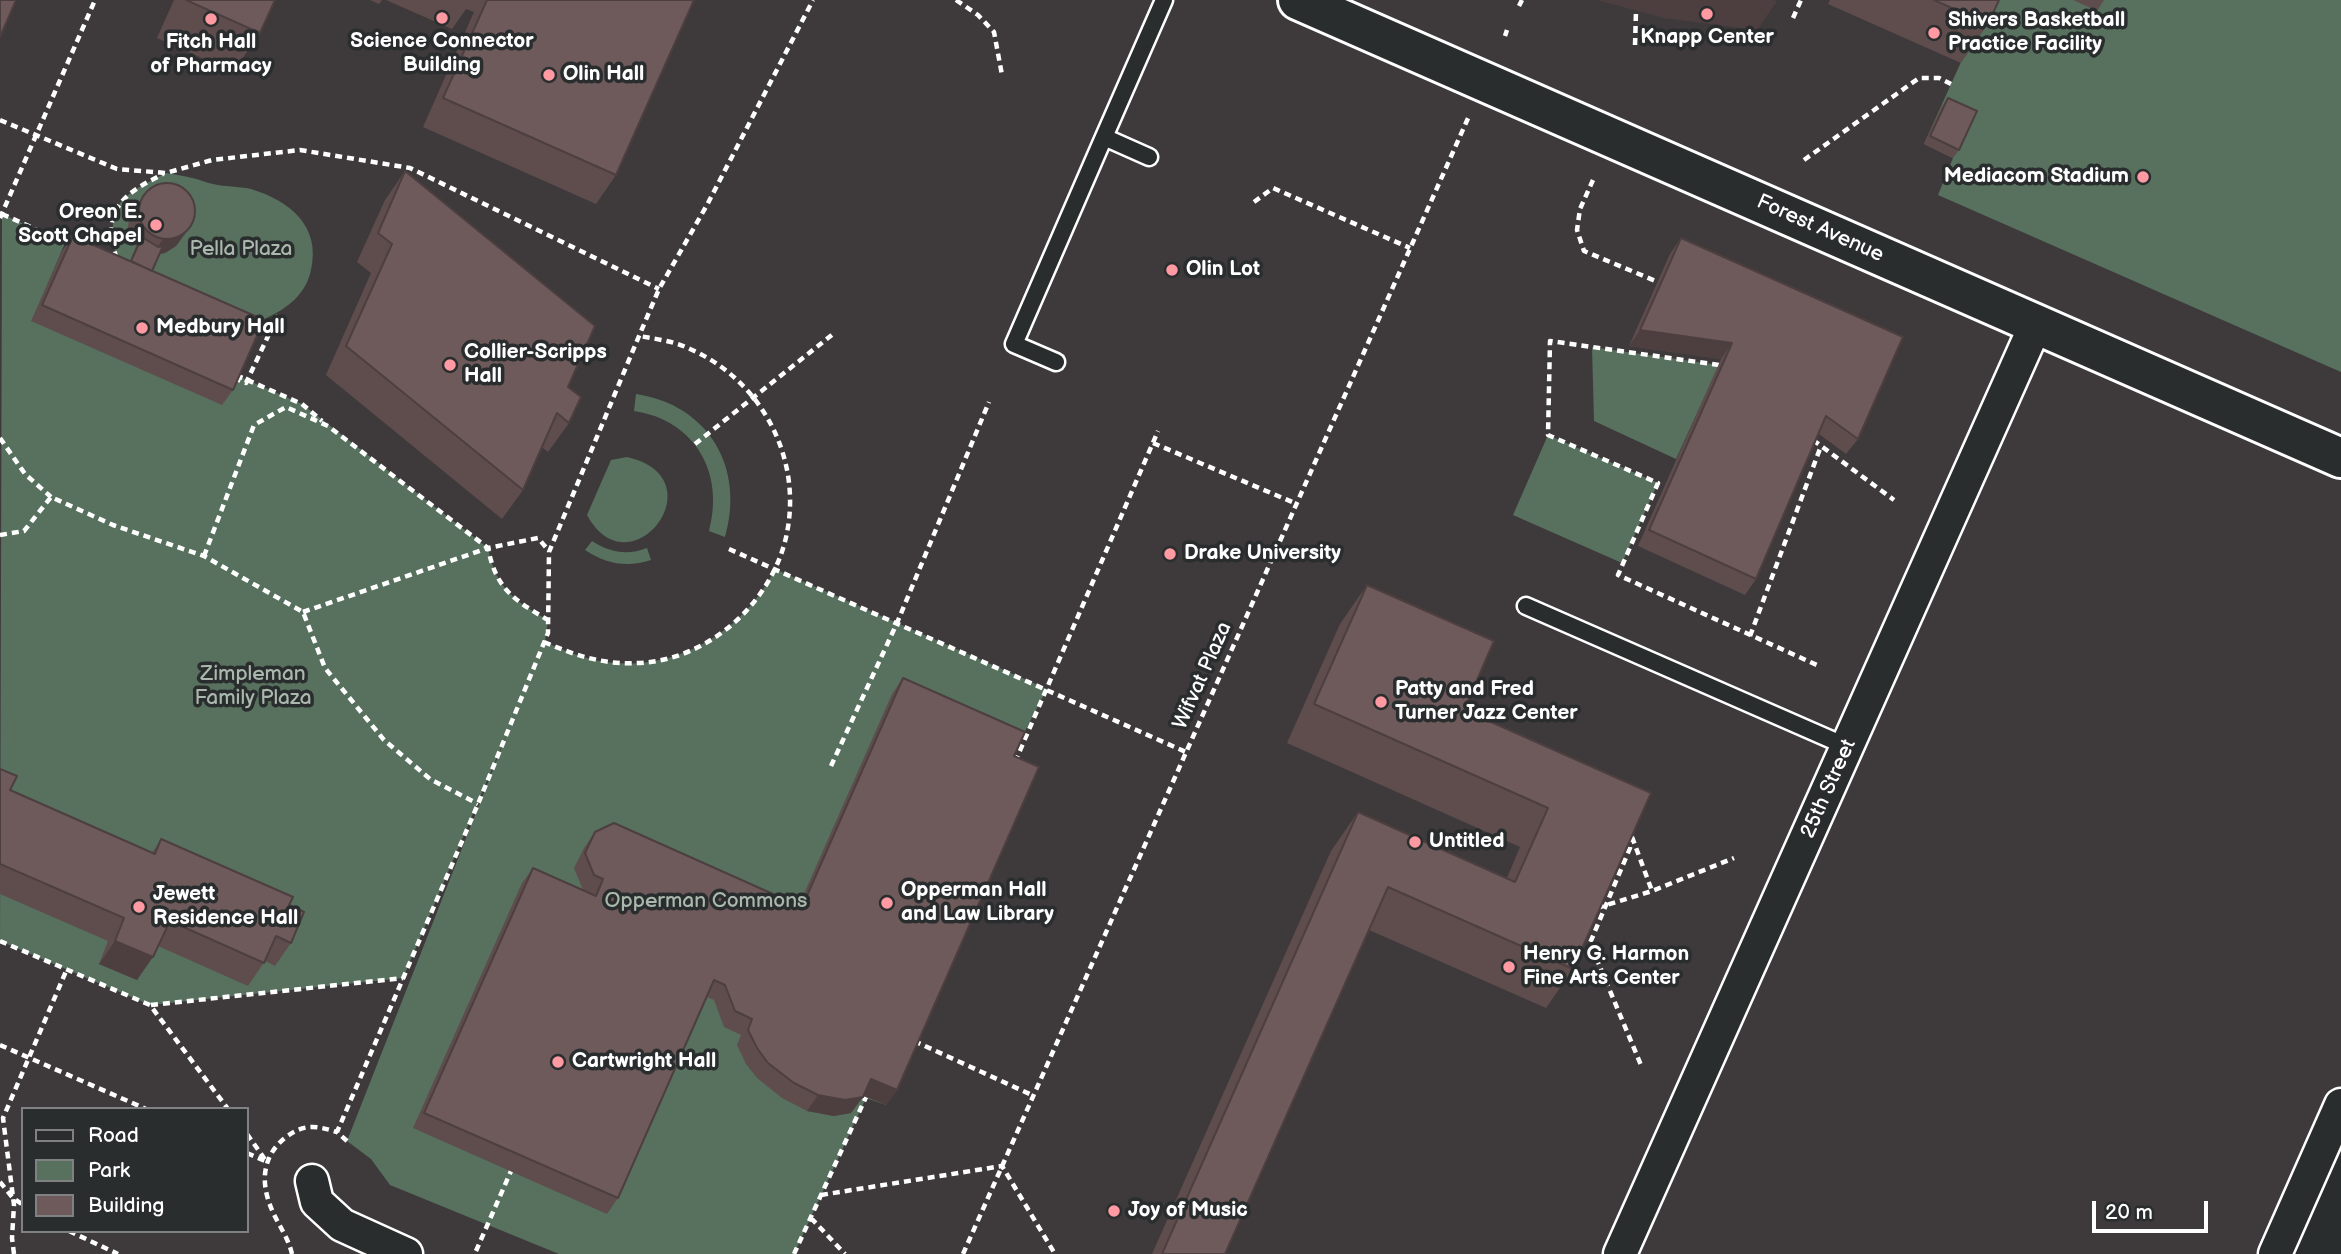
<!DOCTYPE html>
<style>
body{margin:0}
#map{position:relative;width:2341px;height:1254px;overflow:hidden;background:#2a2d2e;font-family:"Balsamiq Sans",sans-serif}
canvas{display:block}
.legend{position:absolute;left:21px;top:1107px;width:228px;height:126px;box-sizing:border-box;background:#2a2d2e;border:2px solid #7f8182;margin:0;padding:9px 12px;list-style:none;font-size:21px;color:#fff}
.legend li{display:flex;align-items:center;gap:14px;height:35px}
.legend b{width:35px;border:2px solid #7f8182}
.scale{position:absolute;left:2092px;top:1201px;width:116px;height:32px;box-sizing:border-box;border:4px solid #fff;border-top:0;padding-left:9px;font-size:21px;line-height:24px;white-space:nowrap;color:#fff;-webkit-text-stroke:5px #2a2d2e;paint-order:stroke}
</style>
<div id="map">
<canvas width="2341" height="1254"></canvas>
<ul class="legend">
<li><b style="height:9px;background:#2a2d2e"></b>Road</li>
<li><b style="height:19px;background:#57715e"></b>Park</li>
<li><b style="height:19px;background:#6e5a5b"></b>Building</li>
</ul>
<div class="scale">20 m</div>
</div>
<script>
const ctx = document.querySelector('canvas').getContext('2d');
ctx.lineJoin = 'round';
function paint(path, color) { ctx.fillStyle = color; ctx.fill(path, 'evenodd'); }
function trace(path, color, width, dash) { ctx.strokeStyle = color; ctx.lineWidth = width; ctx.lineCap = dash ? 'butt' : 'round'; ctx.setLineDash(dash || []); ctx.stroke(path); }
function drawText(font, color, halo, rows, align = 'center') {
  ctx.font = font + ' "Balsamiq Sans",sans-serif'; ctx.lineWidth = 7; ctx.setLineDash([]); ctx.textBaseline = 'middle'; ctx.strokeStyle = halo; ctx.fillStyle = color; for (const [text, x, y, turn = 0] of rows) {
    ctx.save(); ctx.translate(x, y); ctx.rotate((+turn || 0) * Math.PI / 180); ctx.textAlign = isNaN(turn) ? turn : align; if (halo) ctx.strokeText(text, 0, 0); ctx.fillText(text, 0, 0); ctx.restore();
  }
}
paint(new Path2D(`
 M0,0H2341V1107L2276,1254H0ZM23,1109H247V1231H23Z`), '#3e3a3c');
paint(new Path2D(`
 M1989,0H2341V372L1938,195L1953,158L1924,144Z
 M166,173C174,174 184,176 192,178C199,179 206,183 213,184C225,187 238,186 251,189C290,201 321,226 311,270C305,299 279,314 254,323L117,262C106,205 116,198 166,173Z
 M2,214L65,243L32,321L236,375L302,404L488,548C496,589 515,601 548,620L545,642C565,651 585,659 606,662C677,672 744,631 775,569L1047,689L1004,771L1028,782L886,1105L866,1098L794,1254H559L390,1185L371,1159L347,1141L509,729L403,978L150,1005L0,941Z
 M1592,347L1719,365L1676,459L1594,421Z
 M636,394C709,405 745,468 725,537L709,531C725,473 695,420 634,411Z
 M1548,435L1658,483L1622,563L1513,515Z
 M627,457C720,478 630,594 587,515L611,460Z
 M592,541C609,552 627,556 647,548L651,560C627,568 606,564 585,550Z`), '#57715e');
const lane = new Path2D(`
 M1149,157L1104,137L1164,0
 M1056,362L1014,344L1104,137
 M1526,606L1848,747`);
const street = new Path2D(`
 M312,1181L317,1202L342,1225L406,1254
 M1620,1254L2036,324
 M2275,1254L2341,1105`);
const secondary = new Path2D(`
 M1298,0L2341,458`);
trace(lane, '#fff', 21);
trace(street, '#fff', 37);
trace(secondary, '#fff', 44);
trace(new Path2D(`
 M956,0L978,15L994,32L1002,75
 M1519,6L1522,0
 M1793,18L1801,0
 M1505,36L1507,30
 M1635,45L1636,11
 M0,120L117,169L166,173L212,160L300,150L410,168L659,289
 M1804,160L1919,78H1939L1951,84
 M1593,180L1580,209L1577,230L1584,251L1658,282
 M1254,202L1273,188L1410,248
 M2,214L71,245
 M0,218L95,0
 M116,258C115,250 111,240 111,231C112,199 138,187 163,174
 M1719,365L1550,341L1548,435L1658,483L1618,575L1819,666
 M234,378L246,383L278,315
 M302,404L322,421
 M0,438L25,474L51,497
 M1813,440L1894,500
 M1153,443L1297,504
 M695,444L833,334
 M0,535L24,531L51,497L113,525L204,556L303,612L325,668L384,740L430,779L478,804
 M729,549L1186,752
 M204,556L254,425L286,407L328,426L488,548L538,538L549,551
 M303,612L488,548C496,589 514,600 548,620
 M1750,636L1821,446
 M544,642C574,655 604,665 637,663C710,661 777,599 788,527C800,453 759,379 690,349C674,341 656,339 639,336
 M1015,762L1158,431
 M831,766L897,623L989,402
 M1631,835L1630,848L1590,943L1641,1065
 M1632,837L1652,891
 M1597,908L1652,891L1734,858
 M0,941L150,1005L228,1109
 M151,1005L403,978
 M914,1041L1034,1096
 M0,1045L146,1109
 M247,1134L266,1161
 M347,1141L337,1132L478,804L548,633L549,552L639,336L659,289L707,205L813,0
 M247,1153L265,1161
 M0,1182L13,1198L23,1205
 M821,1195L1002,1166L1055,1254
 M811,1218L845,1254
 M69,1231L118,1254
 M476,1251L511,1171
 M14,1254L12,1238L14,1205L3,1118L67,969
 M292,1254C288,1236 276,1222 270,1205C260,1179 264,1154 286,1137C305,1123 317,1126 337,1132
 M794,1254L866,1097
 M963,1254L1469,116`), '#fff', 4.5, [7, 5]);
trace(lane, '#2a2d2e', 16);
trace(street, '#2a2d2e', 32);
trace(secondary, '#2a2d2e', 38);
trace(new Path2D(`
 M236,375L302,404`), '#fff', 4.5, [7, 5]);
paint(new Path2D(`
 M174,0H275L260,33L233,72L157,38Z
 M370,0H382L379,4Z
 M386,0H694L616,175L596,204L423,127L474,12L466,9L452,29Z
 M1830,0H1999L1988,24L1961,63L1828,4Z
 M2073,0H2104L2097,11Z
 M1948,98L1959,150L1953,158L1924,144L1942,106Z
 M405,171L568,387L569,423L548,452L542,447L523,490L502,519L326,375L371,273L357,262L385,200Z
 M146,192L187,231L176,246L165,253L160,254L152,271L233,390L222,405L31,321L62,251L73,236L130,261L136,246L132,241L128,229L129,218Z
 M1681,238L1858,439L1846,454L1819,434L1756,579L1745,595L1638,546L1721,359L1629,346L1670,254Z
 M1367,585L1464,710L1651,793L1573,969L1546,1008L1369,930L1225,1254H1152L1331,851L1358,812L1507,878L1520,847L1287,743L1340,624Z
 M903,678L1014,756L897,1090L886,1105L863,1096L851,1113L834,1116L807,1111L782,1098L757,1078L746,1064L737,1045L741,1035L724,1027L714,1000L707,997L618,1198L607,1214L413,1128L522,883L533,868L583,890L574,868L584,848L595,832L799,905L892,694Z
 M0,769L10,790L152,853L161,839L289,905L291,943L275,966L265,961L248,986L158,946L137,980L99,964L108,941L0,894Z`), '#5f4d4e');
paint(new Path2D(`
 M1597,0H1772L1777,1L1757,30L1664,18Z
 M187,231L176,246L165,253L152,255L163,239Z
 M1640,330L1732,343L1721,359L1629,346Z
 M115,941L153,957L137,980L99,964Z
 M871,1079L897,1090L886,1105L860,1094Z
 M818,1095L863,1097L851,1113L834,1116L807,1111Z`), '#4d3f40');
const building = new Path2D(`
 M0,0H16L0,37Z
 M186,0H275L260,33Z
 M487,0H694L616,175L443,98Z
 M1934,0H1999L1988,24Z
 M1948,98L1977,111L1959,150L1930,136Z
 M405,171L595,326L568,387L581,397L569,423L557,413L523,490L346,346L392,244L378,233Z
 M139 211a28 28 0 1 1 56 0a28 28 0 1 1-56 0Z
 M73,236L264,320L233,390L42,305Z
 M142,237L158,247L163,246L152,271L131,261Z
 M1681,238L1903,337L1858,439L1826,416L1756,579L1649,530L1732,343L1640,330Z
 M1367,585L1494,641L1464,710L1651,793L1573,969L1388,887L1225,1254H1162L1358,812L1515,882L1548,808L1314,704Z
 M903,678L1025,732L1014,756L1039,767L897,1090L871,1079L863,1097L845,1100L818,1095L794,1083L768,1063L757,1048L748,1030L752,1019L735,1011L725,985L714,980L618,1198L424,1113L533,868L596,896L603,879L594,875L585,853L595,832L614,823L802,907Z
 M0,769L17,776L10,790L155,854L161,839L293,897L289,905L304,912L291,943L276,936L264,963L170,921L153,957L115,941L124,918L0,864Z`);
paint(building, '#6e5a5b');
trace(building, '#4d3f40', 2);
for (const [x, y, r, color] of [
 [1707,14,7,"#ff9aa2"],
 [442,18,7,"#ff9aa2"],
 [211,19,7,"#ff9aa2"],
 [1934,33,7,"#ff9aa2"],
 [549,75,7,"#ff9aa2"],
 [2143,177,7,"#ff9aa2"],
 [156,225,7,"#ff9aa2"],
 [1172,270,7,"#ff9aa2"],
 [142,328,7,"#ff9aa2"],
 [450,365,7,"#ff9aa2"],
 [1170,554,7,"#ff9aa2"],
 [1381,702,7,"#ff9aa2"],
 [1415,842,7,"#ff9aa2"],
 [887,903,7,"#ff9aa2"],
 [139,907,7,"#ff9aa2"],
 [1509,967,7,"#ff9aa2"],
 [558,1062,7,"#ff9aa2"],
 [1114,1211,7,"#ff9aa2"]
]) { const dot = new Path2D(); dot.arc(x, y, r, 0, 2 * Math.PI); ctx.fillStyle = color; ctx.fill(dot); trace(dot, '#2a2d2e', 2.5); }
drawText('bold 21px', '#fff', '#2a2d2e', [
 ["Shivers Basketball",1948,21],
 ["Practice Facility",1948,45],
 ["Knapp Center",1707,38,"center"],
 ["Science Connector",442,42,"center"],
 ["Building",442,66,"center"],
 ["Fitch Hall",211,43,"center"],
 ["of Pharmacy",211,67,"center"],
 ["Olin Hall",563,75],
 ["Mediacom Stadium",2129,177,"right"],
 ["Oreon E.",142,213,"right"],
 ["Scott Chapel",142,237,"right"],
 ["Olin Lot",1186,270],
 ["Medbury Hall",156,328],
 ["Collier-Scripps",464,353],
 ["Hall",464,377],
 ["Drake University",1184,554],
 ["Patty and Fred",1395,690],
 ["Turner Jazz Center",1395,714],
 ["Untitled",1429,842],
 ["Opperman Hall",901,891],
 ["and Law Library",901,915],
 ["Jewett",153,895],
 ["Residence Hall",153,919],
 ["Henry G. Harmon",1523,955],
 ["Fine Arts Center",1523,979],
 ["Cartwright Hall",572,1062],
 ["Joy of Music",1128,1211]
], 'left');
drawText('21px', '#fff', '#2a2d2e', [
 ["Forest Avenue",1820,229,24],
 ["Wifvat Plaza",1203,676,-66],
 ["25th Street",1829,789,-66]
]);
drawText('21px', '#abb8ae', '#2a2d2e', [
 ["Pella Plaza",241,250],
 ["Zimpleman",253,675],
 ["Family Plaza",253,699],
 ["Opperman Commons",706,902]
]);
</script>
